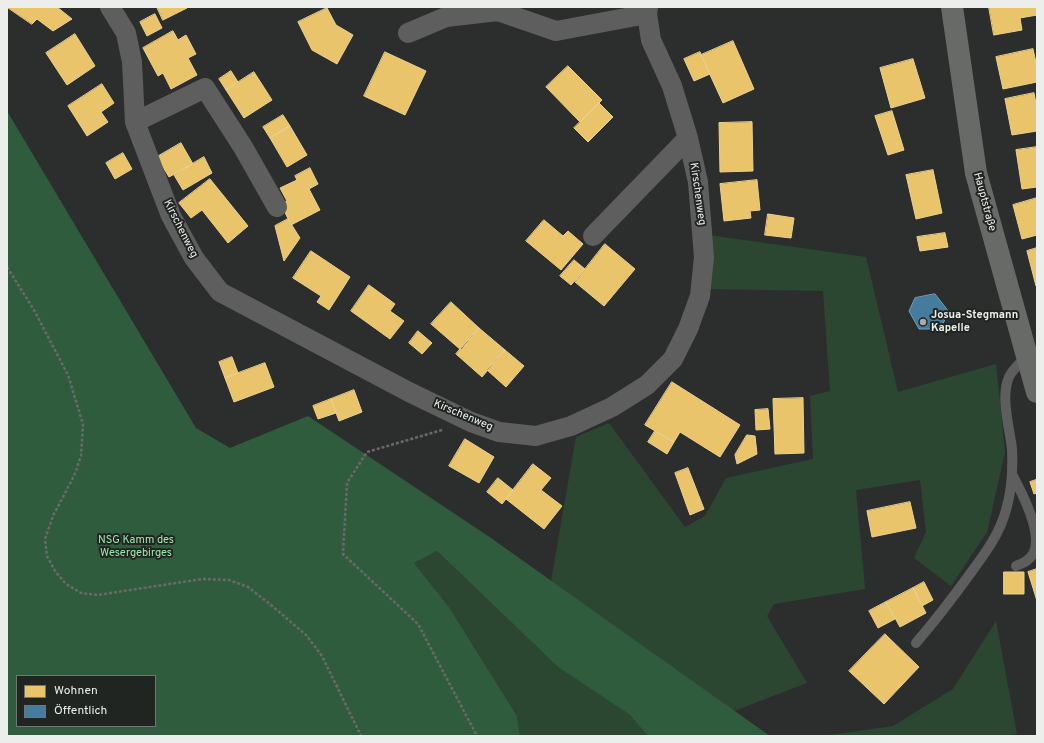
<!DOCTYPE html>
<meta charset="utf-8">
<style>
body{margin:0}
#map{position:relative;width:1044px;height:743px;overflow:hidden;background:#2c2e2d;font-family:Overpass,sans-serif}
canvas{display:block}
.frame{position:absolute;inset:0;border:8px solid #eceeec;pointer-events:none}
.legend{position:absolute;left:16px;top:675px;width:140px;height:52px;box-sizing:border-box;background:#212522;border:1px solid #727573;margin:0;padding:5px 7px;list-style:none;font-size:12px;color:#eceeec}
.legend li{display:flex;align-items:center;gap:8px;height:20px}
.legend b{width:20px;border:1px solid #727573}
</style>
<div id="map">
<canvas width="1044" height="743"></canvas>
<div class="frame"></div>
<ul class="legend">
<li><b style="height:11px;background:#e9c46a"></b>Wohnen</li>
<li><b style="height:11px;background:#457b9d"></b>Öffentlich</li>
</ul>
</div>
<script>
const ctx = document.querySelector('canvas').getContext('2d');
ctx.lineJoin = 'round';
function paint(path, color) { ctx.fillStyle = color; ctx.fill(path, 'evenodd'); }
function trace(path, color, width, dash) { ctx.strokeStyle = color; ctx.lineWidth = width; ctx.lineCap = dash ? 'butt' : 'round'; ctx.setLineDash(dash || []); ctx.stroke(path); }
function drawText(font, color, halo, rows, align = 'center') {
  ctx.font = font + ' Overpass,sans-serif'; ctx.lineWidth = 4; ctx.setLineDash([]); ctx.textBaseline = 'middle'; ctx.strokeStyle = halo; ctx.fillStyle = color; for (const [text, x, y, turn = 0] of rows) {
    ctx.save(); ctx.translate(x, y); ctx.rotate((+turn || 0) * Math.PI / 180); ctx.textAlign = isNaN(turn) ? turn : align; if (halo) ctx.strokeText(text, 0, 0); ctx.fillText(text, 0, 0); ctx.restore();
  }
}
paint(new Path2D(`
 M708,235L866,257L898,392L996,364L1005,452L987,532L951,586L914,558L926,532L920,480L856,490L865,589L774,604L767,616L807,683L734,711L551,581L576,437L609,423L685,527L705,516L726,478L813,459L810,396L830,391L823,291L707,289Z
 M437,551L558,667L630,715L648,736H520L517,716L449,607L414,563Z
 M996,621L1017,734L1006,736H822L893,726L953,689Z`), '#2b4732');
paint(new Path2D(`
 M7,111L196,428L230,448L308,416L491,538L770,736H648L630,715L558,667L437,551L414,563L449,607L517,716L520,736H7ZM17,676H155V726H17Z`), '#2f5c3c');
const homes = new Path2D(`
 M7,7H57L72,19L53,31L37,19L32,24Z
 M157,7H186L187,8L163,20Z
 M989,7H1037V15L1020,18L1022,30L994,35Z
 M327,8L336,25L353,35L337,64L312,50L298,22Z
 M155,14L162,28L147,36L140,22Z
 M173,31L178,40L186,35L196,54L188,58L197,75L171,89L163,73L158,76L143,48Z
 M75,34L95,66L67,85L46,53Z
 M733,41L754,89L723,103L701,55Z
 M1033,49L1037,67V82L1003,89L996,57Z
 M385,52L426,71L405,115L364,96Z
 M700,52L710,74L694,81L684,59Z
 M913,59L925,98L891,108L880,68Z
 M568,66L602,100L580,122L546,87Z
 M231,71L238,82L226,90L219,79Z
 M254,72L272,100L244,118L226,90Z
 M102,84L114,103L101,112L108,122L87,136L68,106Z
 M1034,93L1037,109V131L1012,135L1005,99Z
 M599,103L613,117L588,142L574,128Z
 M892,111L904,150L888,155L875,116Z
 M283,115L290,126L270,138L263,127Z
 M752,122L753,171L720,172L719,123Z
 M290,126L307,155L287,167L270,138Z
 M181,143L193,164L169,177L157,157Z
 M1037,147V187L1022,189L1016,150Z
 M123,153L132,169L115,179L106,163Z
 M204,157L212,173L183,190L174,175Z
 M310,168L318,184L309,189L320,210L291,225L281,204L287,201L280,188L297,180L295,176Z
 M933,170L942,213L916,219L906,175Z
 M210,179L248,226L228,243L202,210L191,218L179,203Z
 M757,180L760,210L750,211L751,218L724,221L720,184Z
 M1037,198V235L1022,239L1013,205Z
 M768,214L794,218L791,238L765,235Z
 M288,219L300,238L284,261L275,226Z
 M544,220L563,236L568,231L583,244L561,270L526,241Z
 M945,233L948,247L920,251L917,237Z
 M605,244L635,269L604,306L575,282Z
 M1037,248V286H1036L1027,251Z
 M311,251L350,277L329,310L317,302L321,296L293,278Z
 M574,260L585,269L571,285L560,276Z
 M369,285L395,304L390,311L404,321L390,339L351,311Z
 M451,302L479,328L461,350L431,324Z
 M479,328L505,350L482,377L456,354Z
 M418,331L432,343L422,354L409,343Z
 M505,350L524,366L506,387L487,370Z
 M232,357L238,373L225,378L219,362Z
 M265,363L274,387L234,402L225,378Z
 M672,382L740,425L720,457L680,432L674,442L645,425Z
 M354,390L362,412L339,421L331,399Z
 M803,398L804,453L775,454L773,399Z
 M331,399L336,413L318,419L313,406Z
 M768,409L770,429L756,430L755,410Z
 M655,431L674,442L667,454L648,442Z
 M747,435L755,436L757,454L737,464L735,455Z
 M465,439L494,457L479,483L449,466Z
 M533,464L551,478L541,490L562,506L544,529L506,499Z
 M688,468L704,509L690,515L675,473Z
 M498,478L513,490L502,504L487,492Z
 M1036,480L1037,493L1034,494L1030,482Z
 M910,502L916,528L872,537L867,511Z
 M1037,569V601L1028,572Z
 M1004,572H1024V594H1004Z
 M924,582L933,600L922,606L913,588Z
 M913,588L926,613L900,627L886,602Z
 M886,602L895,619L878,628L869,611Z
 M885,634L919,667L884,704L849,671Z`);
paint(homes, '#e9c46a');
trace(homes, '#ead191', 1);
const public = new Path2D(`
 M935,294L949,312L940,329H919L909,311L915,298Z`);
paint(public, '#457b9d');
trace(public, '#779eb5', 1);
trace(new Path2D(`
 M7,267L34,310L68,375L83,424L81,456L74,476L53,516L45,539L47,556L55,571L66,584L81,593L98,595L202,579L229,580L248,587L271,605L306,635L322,656L361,736
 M442,430L367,452L347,483L343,554L418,624L477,736`), '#6a6a6a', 2.5, [3, 2]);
trace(new Path2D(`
 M1013,476C1022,493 1044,535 1033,554C1029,561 1023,563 1016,566
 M916,643C934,622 951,600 967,578C983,556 999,536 1006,510C1012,490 1013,470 1012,449C1010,429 1000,397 1009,377C1012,370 1021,362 1027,356`), '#5e5e5e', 10);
trace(new Path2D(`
 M110,7L126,33L132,62L135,122L171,216L194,258L220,292L409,392L471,422L499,432L536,436L571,426L612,407L647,385L673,359L688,329L700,296L704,257L698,182L688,138L672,86L651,40L647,14L648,7
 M408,33L446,17L498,11L556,31L647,14
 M135,122L205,88L243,147L277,207
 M593,236L688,138`), '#5e5e5e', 20);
trace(new Path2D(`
 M952,7L976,173L1037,392`), '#686a68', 22);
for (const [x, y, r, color] of [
 [923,322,4,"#a9aba9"]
]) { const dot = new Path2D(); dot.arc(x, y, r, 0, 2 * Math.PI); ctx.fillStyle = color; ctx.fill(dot); trace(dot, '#212522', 1.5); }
drawText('11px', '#eceeec', '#212522', [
 ["Kirschenweg",697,194,82],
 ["Hauptstraße",984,202,75],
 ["Kirschenweg",180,229,63],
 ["Kirschenweg",463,416,23]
]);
drawText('bold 11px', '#eceeec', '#212522', [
 ["Josua-Stegmann",931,316],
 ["Kapelle",931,329]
], 'left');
drawText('11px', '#9be8ae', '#212522', [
 ["NSG Kamm des",136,541],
 ["Wesergebirges",136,554]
]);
</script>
